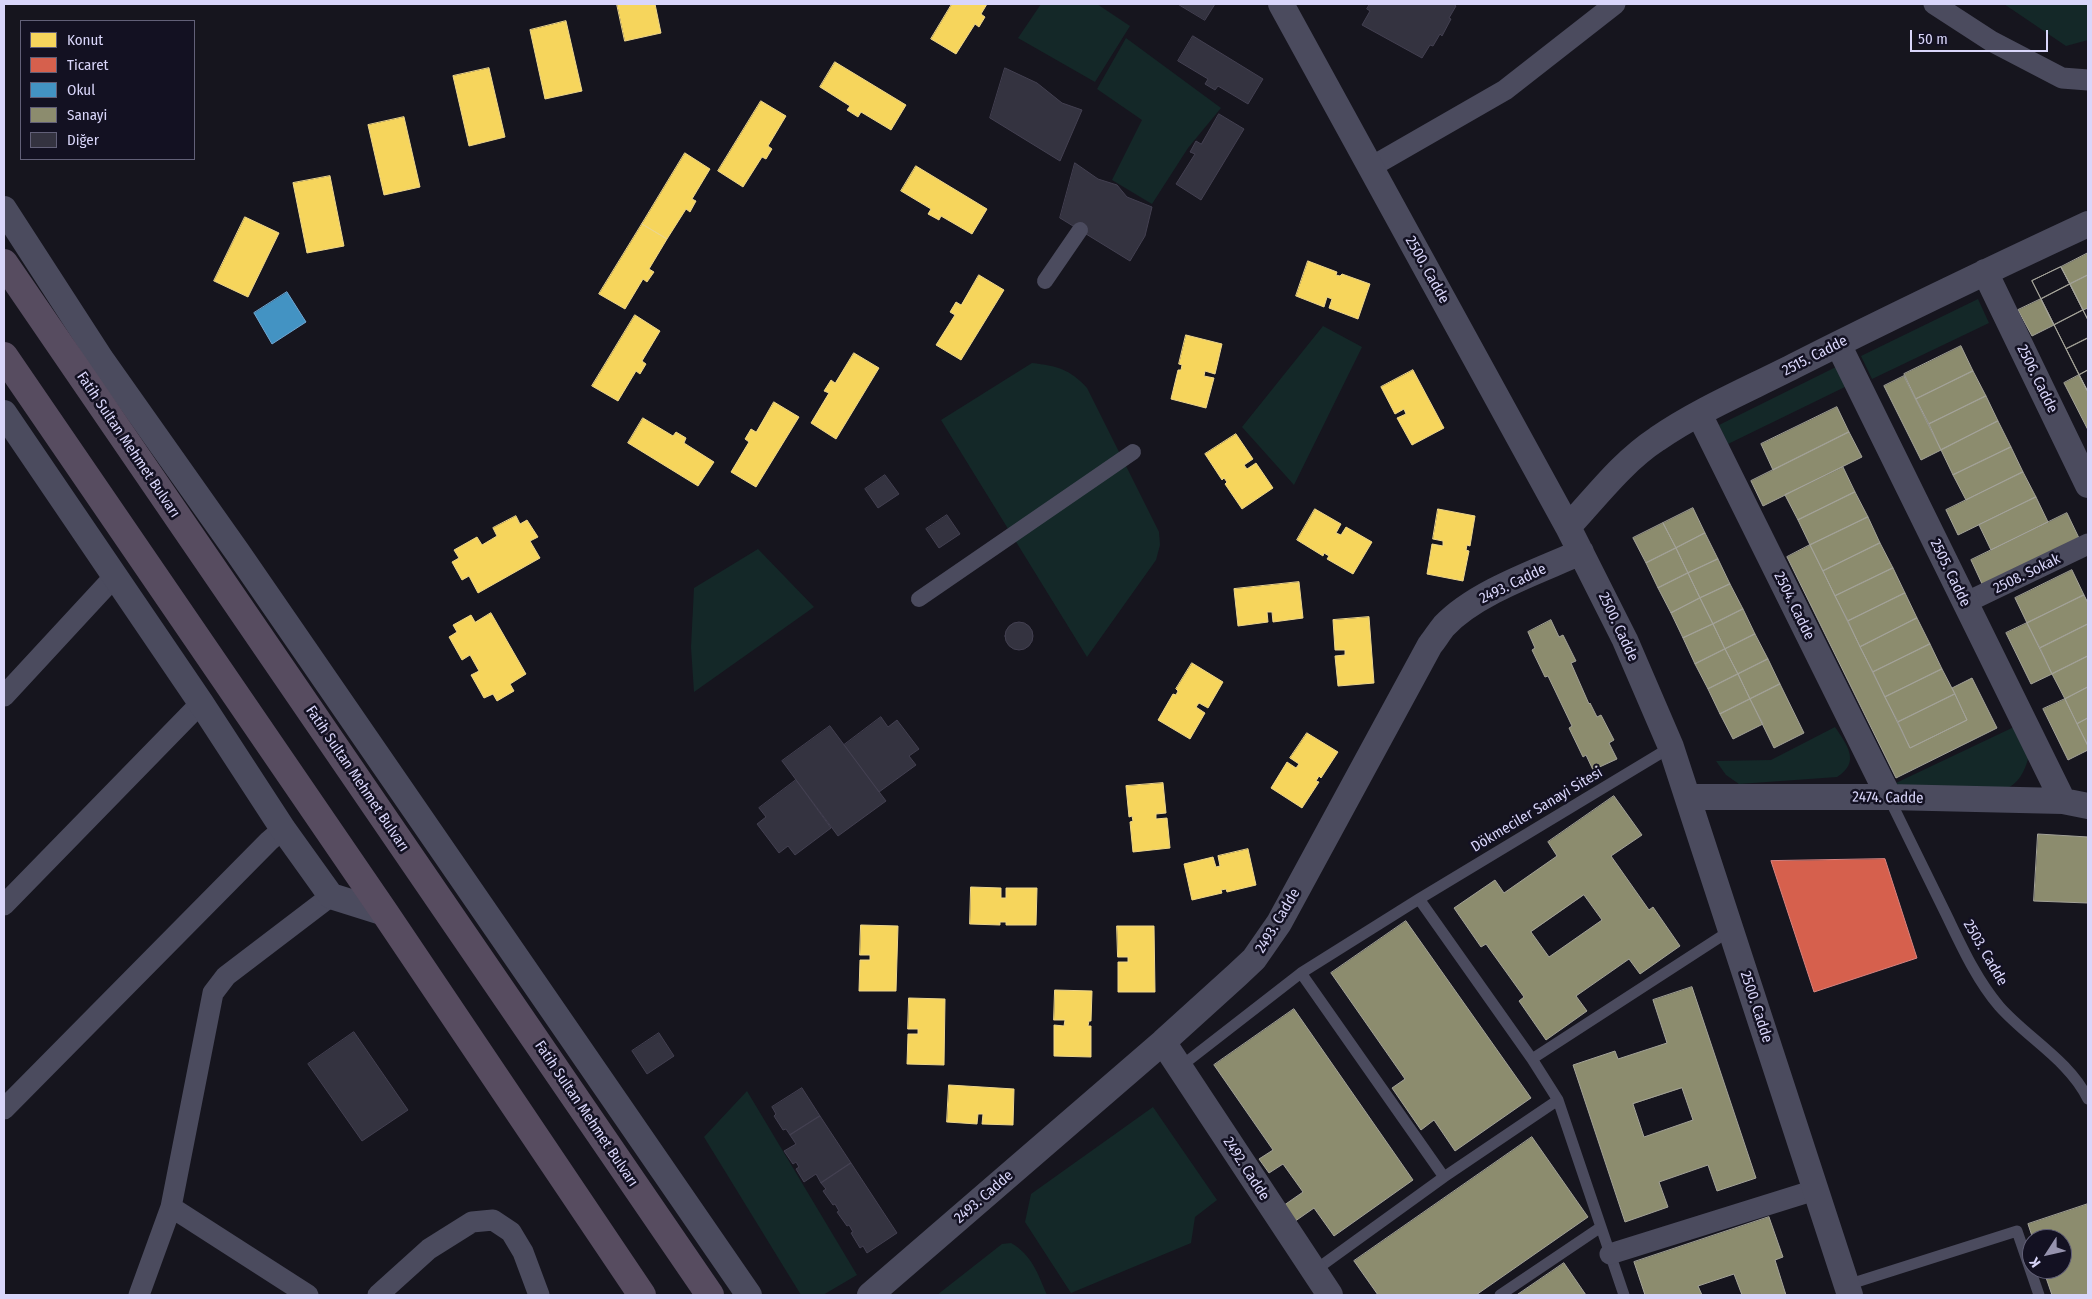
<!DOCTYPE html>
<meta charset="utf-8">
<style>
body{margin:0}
#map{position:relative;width:2092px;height:1299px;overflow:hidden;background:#16151e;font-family:"Fira Sans Condensed",sans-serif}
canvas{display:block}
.frame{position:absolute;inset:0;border:5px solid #d9d6fa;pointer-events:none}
.legend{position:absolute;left:20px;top:20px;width:175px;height:140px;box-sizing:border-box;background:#131122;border:1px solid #626078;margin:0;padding:6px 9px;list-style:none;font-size:15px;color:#d9d6fa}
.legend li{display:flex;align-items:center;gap:10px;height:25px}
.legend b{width:25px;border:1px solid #626078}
.north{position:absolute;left:2022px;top:1229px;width:50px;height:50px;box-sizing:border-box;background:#131122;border:1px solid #626078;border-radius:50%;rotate:235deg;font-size:14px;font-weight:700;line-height:20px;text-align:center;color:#d9d6fa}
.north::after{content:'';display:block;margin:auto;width:18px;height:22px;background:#9592ad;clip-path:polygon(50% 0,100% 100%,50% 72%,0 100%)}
.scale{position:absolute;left:1910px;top:30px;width:138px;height:22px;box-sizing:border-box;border:2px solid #d9d6fa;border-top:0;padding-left:6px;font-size:15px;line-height:18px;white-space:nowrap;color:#d9d6fa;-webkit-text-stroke:4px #131122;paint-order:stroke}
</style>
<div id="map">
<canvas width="2092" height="1299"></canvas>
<div class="frame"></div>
<ul class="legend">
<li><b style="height:14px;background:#f6d55c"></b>Konut</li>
<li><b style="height:14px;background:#d6604d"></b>Ticaret</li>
<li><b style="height:14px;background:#4393c3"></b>Okul</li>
<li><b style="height:14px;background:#8c8c6e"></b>Sanayi</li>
<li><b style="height:14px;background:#343340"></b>Diğer</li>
</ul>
<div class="north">K</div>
<div class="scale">50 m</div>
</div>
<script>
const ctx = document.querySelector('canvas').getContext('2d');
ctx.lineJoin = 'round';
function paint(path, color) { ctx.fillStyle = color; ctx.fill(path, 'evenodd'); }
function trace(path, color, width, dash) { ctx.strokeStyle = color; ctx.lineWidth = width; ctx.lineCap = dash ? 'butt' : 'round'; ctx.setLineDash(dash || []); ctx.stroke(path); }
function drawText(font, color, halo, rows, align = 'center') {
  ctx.font = font + ' "Fira Sans Condensed",sans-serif'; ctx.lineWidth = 5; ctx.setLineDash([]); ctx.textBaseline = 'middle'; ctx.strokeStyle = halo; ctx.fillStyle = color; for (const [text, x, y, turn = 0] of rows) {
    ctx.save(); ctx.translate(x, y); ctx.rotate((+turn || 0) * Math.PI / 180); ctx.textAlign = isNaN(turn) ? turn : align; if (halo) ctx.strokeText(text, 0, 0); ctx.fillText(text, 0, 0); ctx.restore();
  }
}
paint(new Path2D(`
 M1041,4H1097L1130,26L1095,82L1018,38Z
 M2004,4H2088V40L2066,46Z
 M1126,38L1221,108L1188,148L1152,204L1112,180L1142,120L1097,89Z
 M1978,299L1989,323L1872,379L1861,356Z
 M1323,326L1362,347L1294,485L1242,427Z
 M1032,363C1057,366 1070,369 1087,388L1159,532L1160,545L1156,560L1087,657L941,420Z
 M1840,365L1849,385L1728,444L1719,425Z
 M758,549L814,607L694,692L691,647L694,588Z
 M2016,726L2029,755C2026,768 2020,783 2007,788L1899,787L1896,783Z
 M1835,727C1847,745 1861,762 1837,777L1739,784L1726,775L1716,761L1771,760Z
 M747,1091L857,1275L823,1295H801L704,1137Z
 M1153,1107L1217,1200L1195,1217L1191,1243L1071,1293L1025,1222L1031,1194Z
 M1011,1243C1032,1255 1038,1274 1047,1295H937L1002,1244Z`), '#142828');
const homes = new Path2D(`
 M617,4H655L661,33L625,41Z
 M952,4H987L981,14L985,17L979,27L975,24L956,54L931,39Z
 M566,21L582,91L545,99L530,30Z
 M835,62L906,105L891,130L861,112L858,117L847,110L850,106L820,87Z
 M489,68L505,137L469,146L453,76Z
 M761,101L786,116L768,146L772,149L766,159L762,157L743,187L718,171Z
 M404,117L420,187L384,195L368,125Z
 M685,153L710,169L692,199L696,201L690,212L686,209L667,239L642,224Z
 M916,166L987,209L972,234L941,216L939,220L928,214L931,209L901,191Z
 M330,176L344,246L307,253L293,183Z
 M245,217L279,233L248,297L214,281Z
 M642,224L667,239L649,269L654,272L647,282L643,279L625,309L599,294Z
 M1308,261L1337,272L1336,275L1340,276L1342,274L1370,284L1358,319L1329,308L1332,299L1327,297L1324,307L1296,296Z
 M979,275L1004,290L961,360L936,345L955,315L950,312L956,302L961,305Z
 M635,315L660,331L642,361L646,364L640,374L636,371L618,401L592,386Z
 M1186,335L1222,344L1215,374L1205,371L1204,376L1214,378L1206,408L1171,399L1178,370H1181L1182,365L1179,364Z
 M854,353L879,368L836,439L811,423L829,393L824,391L831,380L835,383Z
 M1413,370L1444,428L1412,445L1397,418L1406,414L1404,409L1395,414L1381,387Z
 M774,402L799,417L756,487L731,472L749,442L745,439L751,429L756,432Z
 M643,418L673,436L676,432L686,438L684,443L714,462L698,486L628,443Z
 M1236,434L1253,459L1244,465L1247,469L1256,463L1273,488L1242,509L1225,484L1227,482L1224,478L1222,480L1205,454Z
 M1315,509L1341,524L1336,533L1341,535L1346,527L1372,542L1353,574L1327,559L1329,556L1324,553L1323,556L1297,540Z
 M1438,509L1475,516L1470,546L1467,545L1466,550L1469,551L1463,581L1427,574L1432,544L1443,546V541L1433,539Z
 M516,516L520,524L527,520L538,537L530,541L540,558L478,593L469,576L462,580L452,562L459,558L454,550L477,537L482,545L497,536L493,528Z
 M1299,582L1303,618L1273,622L1272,612H1267L1268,622L1238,626L1234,589Z
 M491,613L526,674L510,684L514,691L497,701L493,694L484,698L471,675L479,671L470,655L462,660L449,637L457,632L453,625L471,615L475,622Z
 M1369,617L1374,683L1338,686L1335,656L1345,655V650H1335L1333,620Z
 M1192,663L1223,682L1208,708L1199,703L1196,707L1205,713L1190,739L1158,720L1173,694L1176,695L1178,691L1176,689Z
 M1307,733L1338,752L1321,778L1319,776L1316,781L1319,782L1302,808L1271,788L1287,762L1296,768L1299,764L1290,758Z
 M1163,783L1166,813L1156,814V819L1167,818L1170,848L1133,852L1130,822L1133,821L1132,816L1129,817L1126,786Z
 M1248,849L1256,885L1227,892L1226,889L1221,890L1222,893L1192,900L1184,864L1213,857L1216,867L1220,866L1218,856Z
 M971,887L1001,888V898H1006V888H1037L1036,925H1006V922H1000V925L970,924Z
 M861,925L898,926L896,991H859L860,960H870V955H860Z
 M1117,926H1154L1155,992H1118V962H1128V957H1118Z
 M1055,990L1092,991L1091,1021H1089L1088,1026H1091V1057L1054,1056V1025L1064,1026L1065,1020H1054Z
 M909,998L945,999L944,1065L907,1064L908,1034H918V1029H908Z
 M949,1085L1014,1089L1013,1125L982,1124L983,1114H978L977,1124L947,1122Z`);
paint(homes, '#f6d55c');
trace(homes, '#edd58b', 1);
const shops = new Path2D(`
 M1885,859L1917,958L1814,992L1771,861Z`);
paint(shops, '#d6604d');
trace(shops, '#d78381', 1);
const schools = new Path2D(`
 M287,292L306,322L272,344L254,313Z`);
paint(schools, '#4393c3');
trace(schools, '#70a7d4', 1);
const industry = new Path2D(`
 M2088,253V275L2070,284L2061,267Z
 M2061,267L2088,320V392L2032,281Z
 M2061,267L2070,284L2041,299L2032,281Z
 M2088,275V308L2083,310L2070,284Z
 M2070,284L2083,310L2054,325L2041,299Z
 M2041,299L2054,325L2032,336L2018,310Z
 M2083,310L2088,320V338L2066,349L2054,325Z
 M2088,338V370L2079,375L2066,349Z
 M1961,346L1973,371L1916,399L1904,374Z
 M2088,370V392L2079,375Z
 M1973,371L1986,396L1929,424L1916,399Z
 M2079,375L2088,392V430L2064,383Z
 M1904,376L1941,450L1921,460L1884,386Z
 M1986,396L1998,421L1941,450L1929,424Z
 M1837,407L1849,432L1773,470L1761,444Z
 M1998,421L2011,447L1953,475L1941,450Z
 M1849,432L1862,457L1763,506L1751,481Z
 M2011,447L2023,472L1966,500L1953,475Z
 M1843,467L1855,492L1798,520L1785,495Z
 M2023,472L2036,497L1958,535L1946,510Z
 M1855,492L1868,517L1810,545L1798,520Z
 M2036,497L2048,522L1991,550L1979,525Z
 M1693,508L1705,533L1676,548L1663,523Z
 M2067,513L2079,538L1983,586L1971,560Z
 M1868,517L1880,543L1823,571L1810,545Z
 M1663,523L1676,548L1646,563L1633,538Z
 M1705,533L1718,559L1688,573L1676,548Z
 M1880,543L1893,568L1835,596L1823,571Z
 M1810,545L1910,748L1967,720L1952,688L1972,678L1997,728L1896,778L1787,557Z
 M1676,548L1688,573L1658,588L1646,563Z
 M1718,559L1730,584L1700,598L1688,573Z
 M1893,568L1905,593L1848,621L1835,596Z
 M2072,570L2084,595L2027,623L2015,598Z
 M1688,573L1700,598L1671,613L1658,588Z
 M1730,584L1743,609L1713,624L1700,598Z
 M1905,593L1917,618L1860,647L1848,621Z
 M2084,595L2088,603V624L2040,648L2027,623Z
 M1700,598L1713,624L1683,638L1671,613Z
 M1743,609L1755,634L1725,649L1713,624Z
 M1917,618L1930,644L1873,672L1860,647Z
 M1551,620L1559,637L1563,635L1576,661L1571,663L1589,704L1590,703L1597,717L1601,715L1614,740L1609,743L1617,759L1593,770L1586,755L1583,757L1569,728L1572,726L1548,676L1545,677L1532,650L1535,648L1528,632Z
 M2027,623L2052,674L2031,684L2006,633Z
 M1713,624L1725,649L1695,664L1683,638Z
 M2088,624V656L2052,674L2040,648Z
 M1755,634L1768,659L1738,674L1725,649Z
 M1930,644L1942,669L1885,697L1873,672Z
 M1725,649L1738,674L1708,689L1695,664Z
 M2088,656V687L2065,699L2052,674Z
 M1768,659L1780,684L1750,699L1738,674Z
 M1942,669L1955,694L1898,722L1885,697Z
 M1738,674L1750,699L1720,714L1708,689Z
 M1780,684L1804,733L1774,748L1750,699Z
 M2088,687V718L2077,724L2065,699Z
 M1955,694L1967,720L1910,748L1898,722Z
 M1750,699L1763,724L1733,739L1720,714Z
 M2065,699L2088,746V750L2068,760L2043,709Z
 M2088,718V746L2077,724Z
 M1614,796L1642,835L1611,856L1649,910L1653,907L1680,946L1640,974L1629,959L1576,996L1587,1011L1546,1040L1519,1001L1524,997L1486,944L1481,947L1454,908L1495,880L1504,893L1557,856L1548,842ZM1584,895L1602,920L1549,957L1531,932Z
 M2038,834L2088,837V903L2034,901Z
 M1406,921L1531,1098L1455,1151L1434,1120L1421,1130L1392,1088L1405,1079L1331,973Z
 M1692,987L1756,1178L1717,1191L1708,1165L1659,1182L1668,1207L1625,1222L1573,1065L1615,1051L1618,1059L1667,1043L1653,1000ZM1682,1088L1693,1120L1644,1137L1633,1104Z
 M1294,1009L1413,1180L1334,1236L1314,1208L1291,1224L1280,1208L1303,1192L1283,1164L1269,1173L1259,1159L1273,1150L1214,1065Z
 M1532,1137L1588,1217L1476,1295H1378L1354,1261Z
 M2088,1204V1295H2052L2043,1269H2062V1239H2033L2028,1224Z
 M1769,1217L1783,1257L1775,1260L1786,1295H1742L1734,1274L1698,1286L1702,1295H1645L1634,1262Z
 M1564,1263L1586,1295H1517Z`);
paint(industry, '#8c8c6e');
trace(industry, '#a3a298', 1);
const building = new Path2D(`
 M1178,4H1215L1205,20Z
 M1370,4H1453L1456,6L1449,18L1451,19L1442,36L1440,34L1433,46L1430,45L1422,58L1362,25L1370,11L1367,9Z
 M1193,36L1263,79L1248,104L1218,86L1215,90L1205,84L1208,79L1178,61Z
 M1005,68L1037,83L1062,103L1082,110L1060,161L990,118Z
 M1219,114L1244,129L1201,200L1176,184L1195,154L1190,152L1196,141L1201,144Z
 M1075,163L1098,179L1117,185L1127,197L1152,207L1145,236L1130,261L1060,218Z
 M885,475L899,494L878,508L865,489Z
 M947,515L960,534L939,548L926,529Z
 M1005 636a14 14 0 1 1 28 0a14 14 0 1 1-28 0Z
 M881,717L888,727L897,720L919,749L909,756L916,765L879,792L844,745Z
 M830,726L886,801L838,836L782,761Z
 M796,780L831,828L795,855L788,846L779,853L757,824L766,817L759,808Z
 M354,1032L408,1110L362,1141L308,1064Z
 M659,1033L674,1056L647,1074L632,1051Z
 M802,1088L820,1116L790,1135L786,1129L783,1130L774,1116L776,1114L772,1107Z
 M820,1116L851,1163L821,1183L816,1174L804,1182L796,1169L799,1167L796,1162L793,1164L784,1151L796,1144L790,1135Z
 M851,1163L897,1233L867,1253L863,1246L860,1248L851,1233L853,1232L849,1225L847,1226L837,1212L839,1211L835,1204L833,1205L823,1191L826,1189L821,1183Z`);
paint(building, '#343340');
trace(building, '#434051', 1);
trace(new Path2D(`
 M1889,798C1908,836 1927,875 1946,914C1961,945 1976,979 1999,1006C2027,1038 2069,1060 2088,1099
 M1419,899L1532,1059L1558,1100L1624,1295
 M1301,973L1444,1177
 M1532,1059L1731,930
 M1180,1067L1301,973L1419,899L1671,747
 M1314,1271L1444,1177L1558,1100
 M1847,1285L2017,1231L2039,1295
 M1500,1295L1601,1227`), '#4b4b5e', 11);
trace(new Path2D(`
 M1045,281L1080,230
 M919,599L1133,452`), '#4b4b5e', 16);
trace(new Path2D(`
 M1934,4L1991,41L2062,78L2088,80
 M1371,167L1505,90L1615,4
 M1965,603L2088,544
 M4,696L115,576
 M4,905L201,703
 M4,1109L269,841L283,829
 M171,1207L308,1295
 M1610,1254L1815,1190
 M139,1295L171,1207L213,993L226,976L331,896
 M378,1295L429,1249L472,1222L493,1220L511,1232L523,1252L539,1295`), '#4b4b5e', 21);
trace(new Path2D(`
 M1281,4L1568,527L1625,640L1671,747L1850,1295
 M4,209L101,359L238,553L749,1295
 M1985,272L2088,485
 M1838,344L2063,801
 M4,413L201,703L283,829L331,896L385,913
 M1699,414L1889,797
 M1568,527C1596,497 1622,462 1657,439C1699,410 1749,389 1794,366C1891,317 1989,270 2088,224
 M1688,797H1889L2063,801L2088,806
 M1163,1042L1330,1295
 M870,1295L1163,1042L1237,975L1254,959L1279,923L1430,645C1435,639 1439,632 1444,626C1476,592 1539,571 1581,552`), '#4b4b5e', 26);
trace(new Path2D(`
 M4,263L710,1295
 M4,356L385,913L642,1295`), '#574c60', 28);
drawText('15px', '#d9d6fa', '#131122', [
 ["2500. Cadde",1427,270,61],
 ["2515. Cadde",1815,356,-27],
 ["2506. Cadde",2037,379,64],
 ["Fatih Sultan Mehmet Bulvarı",128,445,56],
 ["2505. Cadde",1950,573,64],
 ["2508. Sokak",2027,574,-26],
 ["2493. Cadde",1513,584,-26],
 ["2504. Cadde",1794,606,64],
 ["2500. Cadde",1618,627,65],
 ["Fatih Sultan Mehmet Bulvarı",357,779,56],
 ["2474. Cadde",1888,798,1],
 ["Dökmeciler Sanayi Sitesi",1537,810,-31],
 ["2493. Cadde",1278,921,-59],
 ["2503. Cadde",1985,953,60],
 ["2500. Cadde",1756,1007,72],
 ["Fatih Sultan Mehmet Bulvarı",586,1114,56],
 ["2492. Cadde",1246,1169,57],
 ["2493. Cadde",984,1197,-41]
]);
</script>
